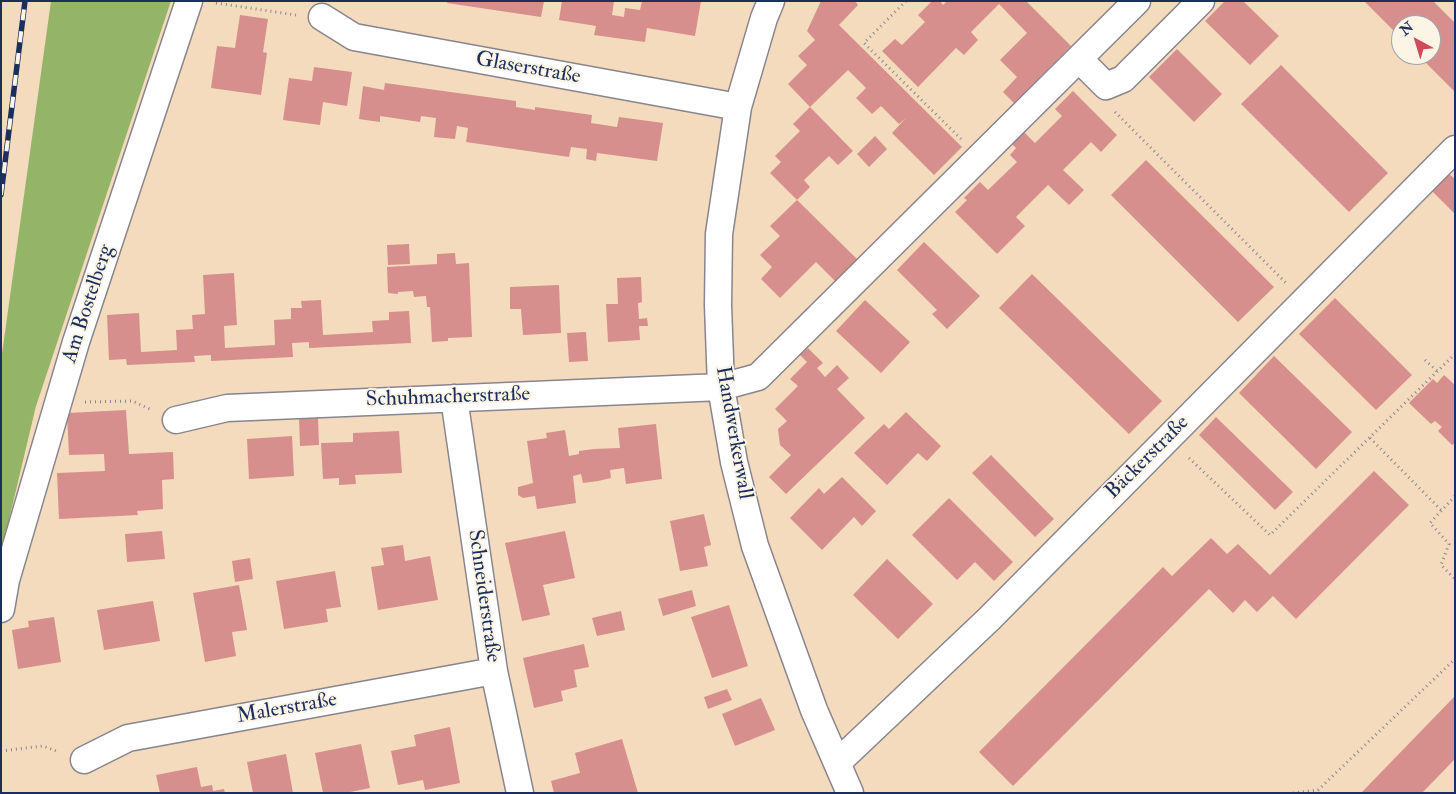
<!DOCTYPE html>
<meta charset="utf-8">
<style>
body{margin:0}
#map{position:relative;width:1456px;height:794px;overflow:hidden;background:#f4dbbd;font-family:"IM FELL Double Pica",serif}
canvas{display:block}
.frame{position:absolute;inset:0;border:2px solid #1b2f5e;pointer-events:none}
.north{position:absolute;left:1391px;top:15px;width:50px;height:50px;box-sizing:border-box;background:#fcf5e5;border:1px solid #a2a6af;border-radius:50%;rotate:321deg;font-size:14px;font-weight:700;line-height:20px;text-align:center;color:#1b2f5e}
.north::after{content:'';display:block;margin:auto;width:18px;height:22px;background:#d1495b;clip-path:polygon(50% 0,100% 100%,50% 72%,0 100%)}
</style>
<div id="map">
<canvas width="1456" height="794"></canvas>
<div class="frame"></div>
<div class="north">N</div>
</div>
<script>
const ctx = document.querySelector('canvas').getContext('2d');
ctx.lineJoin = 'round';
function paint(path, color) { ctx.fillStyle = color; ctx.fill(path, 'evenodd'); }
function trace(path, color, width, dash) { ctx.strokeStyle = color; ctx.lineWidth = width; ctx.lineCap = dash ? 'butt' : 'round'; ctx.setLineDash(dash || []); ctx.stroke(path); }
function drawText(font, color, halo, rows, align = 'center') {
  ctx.font = font + ' "IM FELL Double Pica",serif'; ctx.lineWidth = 4; ctx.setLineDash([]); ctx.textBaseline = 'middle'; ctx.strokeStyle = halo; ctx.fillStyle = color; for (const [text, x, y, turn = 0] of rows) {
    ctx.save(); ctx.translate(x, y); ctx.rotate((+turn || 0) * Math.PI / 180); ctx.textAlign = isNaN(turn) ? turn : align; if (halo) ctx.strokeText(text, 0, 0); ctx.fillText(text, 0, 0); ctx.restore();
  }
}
paint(new Path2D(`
 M51,1H171L36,406L1,553V361Z`), '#94b568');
paint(new Path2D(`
 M448,1H544L541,17L447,3Z
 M562,1H614L612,15L624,17L625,8L640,10L642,1H701L695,36L647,28L645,42L594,35L596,26L559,20Z
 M821,1H855L858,5L839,25L962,147L934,175L892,133L906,118L899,124L881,106L872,114L856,98L866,88L848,70L810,107L853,151L838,165L829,156L804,180L810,187L797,200L770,173L781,162L775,156L800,131L793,124L810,107L788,84L807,65L798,56L815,40L807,31Z
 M932,1H940L943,5L947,1H1026L1071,46L1014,103L1003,92L1017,77L1000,60L1027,33L999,4L971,32L978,40L964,55L956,48L918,87L882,51L895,39L902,45L925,22L918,15Z
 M1225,1H1243L1279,36L1250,65L1205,21Z
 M1364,1H1433L1455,23V92L1418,55H1431V25H1401V38Z
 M240,15L268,19L263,52L267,53L261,95L211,88L217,46L235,48Z
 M1177,49L1222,94L1194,122L1149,77Z
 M1281,65L1388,173L1349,212L1241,104Z
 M314,67L352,72L347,106L323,102L320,125L283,120L289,78L312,81Z
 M385,83L516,101V107L535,110V107L592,115L591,123L617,127L619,117L663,123L657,161L597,153L596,161L586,159L587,149L571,147L569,157L466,142L468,128L457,126L455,139L434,137L436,118L421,116L420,122L380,116V122L359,119L363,86L384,90Z
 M1073,91L1117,135L1101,152L1091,142L1063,170L1084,190L1069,205L1048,185L1016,217L1025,226L997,254L955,212L967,200L964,198L980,182L988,190L1017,162L1010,155L1016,148L1010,142L1022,130L1035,143L1062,116L1055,109Z
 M875,136L887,149L869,167L857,154Z
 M1146,160L1274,287L1238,322L1111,195Z
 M1449,174L1455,179V214L1432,191Z
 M797,200L859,261L837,283L816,262L780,298L761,279L772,267L760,255L780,236L770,226Z
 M924,242L980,296L947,329L932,314L937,310L897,270Z
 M409,244L410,264L388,265L387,245Z
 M455,253L456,264L469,263L472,337L448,338V341L432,342L430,307H427L426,296L414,297L413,291L398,292V294L388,293L387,267L437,264V254Z
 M234,273L237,325L224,326L225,348L275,345L274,320L291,319V308H302L301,301L321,300L323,335L373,332L372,321L389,320V312L409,311L411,343L309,348V342L292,343L293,357L211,361V355L194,356L195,362L127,365L126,359L109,360L107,315L139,313L141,352L177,350L176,330L193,329L192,315L205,314L203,275Z
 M1032,274L1162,401L1129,434L999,308Z
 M641,277L642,302L638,303L639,319L647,318L648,326H639L640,340L608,342L606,304H618L617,278Z
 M559,285L561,333L523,335L521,309H510V287Z
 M1335,298L1412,375L1376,410L1299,334Z
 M865,300L910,342L881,373L836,331Z
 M586,332L588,361L569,362L567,333Z
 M808,348L823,363L817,368L825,377L837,365L849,378L837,389L865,418L786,494L769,477L791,455L780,445L778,429L787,421L775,409L798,386L790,379L807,362L800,355Z
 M1274,356L1352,432L1316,469L1239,393Z
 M1444,375L1455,385V443L1452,445L1438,431L1442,427L1435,421L1431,424L1409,403L1433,379L1437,383Z
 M126,410L129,454L173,452L174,479L162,480L163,509L137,511L138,515L59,519L57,473L105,471L104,454L69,455L67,413Z
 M906,412L941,446L927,461L918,453L887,485L854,453L884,424L889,429Z
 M1216,417L1293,492L1275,510L1199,435Z
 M299,418H318L319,445L300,446Z
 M656,424L662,479L626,484L624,468L610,470L611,478L598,481L583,483L581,474L573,476L576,503L537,509L535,496L523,498L518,495V487L533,483L527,441L547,438L546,433L565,430L569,456L579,454V451L594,449L620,448L618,428Z
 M399,431L402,473L355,475L356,484L339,485V478L323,479L321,443L353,442V433Z
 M292,436L294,476L249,479L247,439Z
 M991,455L1054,519L1035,537L972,473Z
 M1374,471L1409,505L1296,619L1273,596L1257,612L1245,600L1233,613L1209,589L1013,786L979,752L1163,567L1172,576L1211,538L1227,554L1238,544L1270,575Z
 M842,477L876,511L862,526L854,517L822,550L790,518L819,488L824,494Z
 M949,498L1013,562L994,581L975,562L957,580L912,535Z
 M704,514L711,545L704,547L708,566L680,571L670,521Z
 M162,531L165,559L127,562L125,534Z
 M565,531L575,578L543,585L550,615L522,621L505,543Z
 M403,545L405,561L430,556L438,600L378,610L371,567L384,565L381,548Z
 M250,558L253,579L235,582L232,561Z
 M887,559L933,604L898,639L853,595Z
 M335,571L341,607L326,609L328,622L284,629L276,581Z
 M239,585L247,630L232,632L236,656L205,662L193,593Z
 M692,590L696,606L663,616L658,599Z
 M153,601L160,641L104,650L97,610Z
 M729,605L748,666L712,678L691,617Z
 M621,611L625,630L597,636L592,618Z
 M54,617L61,662L18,669L12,630L29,627L28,621Z
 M584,644L589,667L574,670L577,687L561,691L563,701L534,708L523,658Z
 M727,689L732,700L708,709L704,697Z
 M1455,696V759L1422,793H1361Z
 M761,698L775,730L735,746L722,714Z
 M450,727L460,783L425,790L423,780L398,785L391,751L416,746L414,735Z
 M622,739L638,793H554L551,781L580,773L575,753Z
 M361,744L370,788L345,793H323L315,753Z
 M286,754L293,793H253L247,762Z
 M197,767L201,787L212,785L213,791L224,789L225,793H160L156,775Z`), '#d68f8c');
const street = new Path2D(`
 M771,1L764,18L738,107L719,234L718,305L721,387L734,462L755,546L814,710L850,793
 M322,17L354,37L738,107
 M1079,59L1106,86L1123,79L1201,1
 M454,398L494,671L520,793
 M176,420L227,408L721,387L758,377L1137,1
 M1,609L6,580L76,342L189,1
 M84,760L128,738L494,671
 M837,763L989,619L1455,149`);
trace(street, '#88858e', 29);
trace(new Path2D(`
 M906,1L864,43L961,139
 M216,3L296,15
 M1115,112L1286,283
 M1425,360L1437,371
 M85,402L132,401L152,410
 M1370,438L1441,510
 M1189,458L1270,535L1455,354
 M1455,496L1430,523L1449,544L1441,565L1455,579
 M1,751L43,746L59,752
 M1293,793L1318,790L1455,659`), '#88858e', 3, [1, 4]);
trace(street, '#fff', 26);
const rail = new Path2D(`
 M1,195L25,1`);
trace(rail, '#1b2f5e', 5.5);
trace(rail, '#fcf5e5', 4, [11]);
drawText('21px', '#1b2f5e', '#fcf5e5', [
 ["Glaserstraße",528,69,10],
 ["Am Bostelberg",89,304,-72],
 ["Schuhmacherstraße",448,398,-2],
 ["Handwerkerwall",733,433,80],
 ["Bäckerstraße",1148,458,-45],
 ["Schneiderstraße",483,596,82],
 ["Malerstraße",287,709,-10]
]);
</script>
